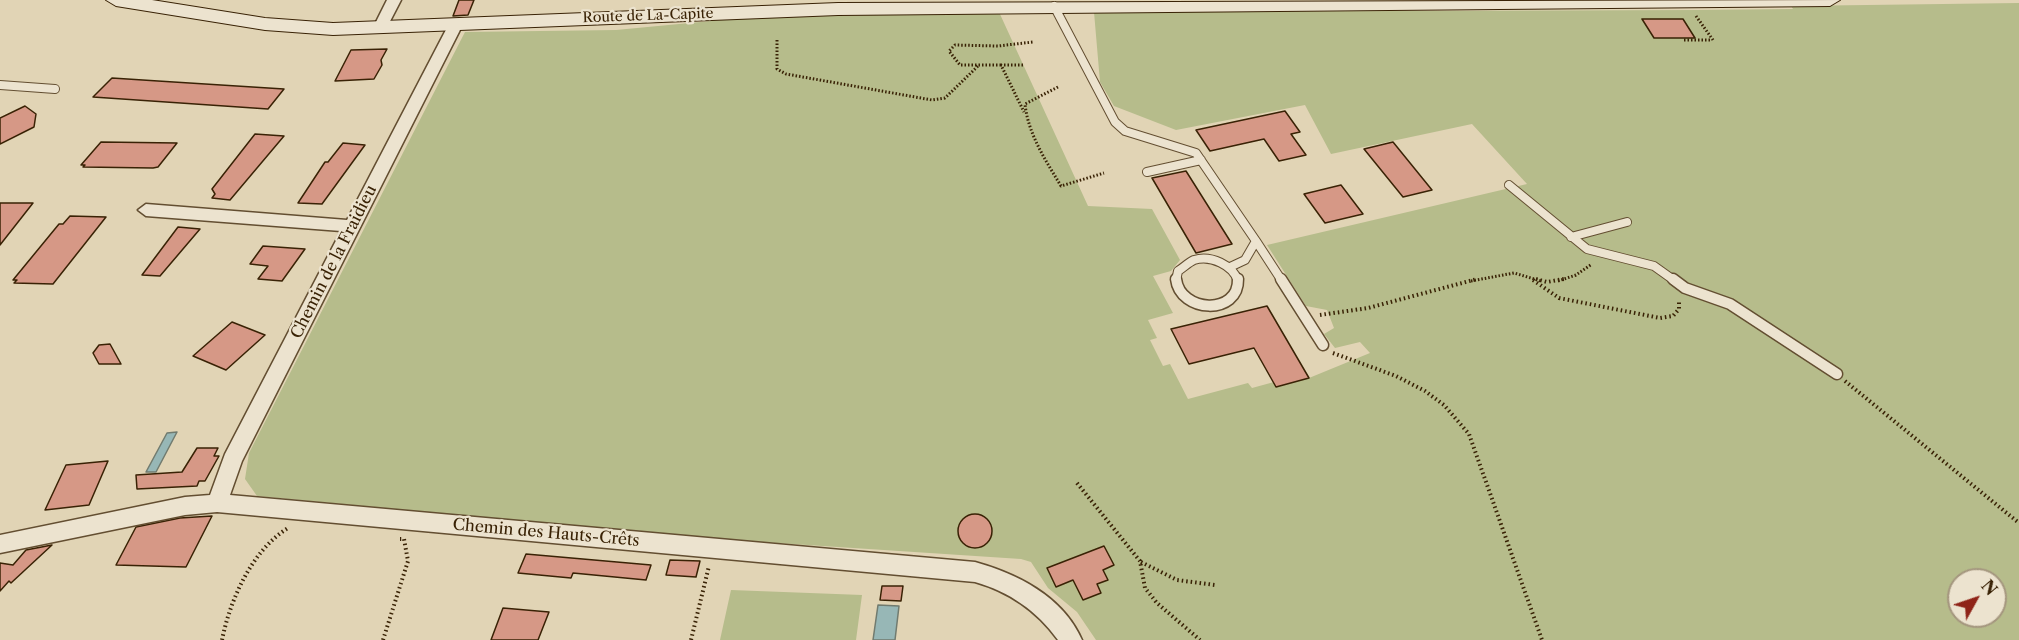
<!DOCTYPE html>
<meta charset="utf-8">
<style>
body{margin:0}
#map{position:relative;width:2019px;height:640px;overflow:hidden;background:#e1d4b5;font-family:"Libre Caslon Text",serif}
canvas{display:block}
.north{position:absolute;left:1947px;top:568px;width:60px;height:60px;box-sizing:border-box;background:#ece3cf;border:2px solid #a4967e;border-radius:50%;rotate:50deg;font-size:16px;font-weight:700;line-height:24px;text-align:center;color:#392205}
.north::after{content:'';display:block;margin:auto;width:21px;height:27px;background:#8f2418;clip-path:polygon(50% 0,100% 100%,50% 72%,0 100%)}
</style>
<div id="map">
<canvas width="2019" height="640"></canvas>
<div class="north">N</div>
</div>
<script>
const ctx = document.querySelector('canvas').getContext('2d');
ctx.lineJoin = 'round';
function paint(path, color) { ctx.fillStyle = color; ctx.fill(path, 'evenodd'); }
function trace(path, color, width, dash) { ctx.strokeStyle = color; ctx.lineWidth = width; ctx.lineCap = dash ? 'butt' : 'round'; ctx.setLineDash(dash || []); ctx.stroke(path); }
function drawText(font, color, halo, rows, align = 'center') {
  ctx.font = font + ' "Libre Caslon Text",serif'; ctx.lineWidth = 4.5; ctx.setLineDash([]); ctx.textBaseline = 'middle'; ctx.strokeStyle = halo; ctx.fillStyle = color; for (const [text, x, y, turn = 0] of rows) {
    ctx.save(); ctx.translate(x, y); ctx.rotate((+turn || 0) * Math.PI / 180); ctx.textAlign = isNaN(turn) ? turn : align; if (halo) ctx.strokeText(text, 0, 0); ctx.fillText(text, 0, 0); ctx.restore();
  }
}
paint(new Path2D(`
 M2019,3V640H1096L1077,612L1048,588L1031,562L1021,559L716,539L257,496L245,479L249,453L465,32L616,30L742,18L999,12L1088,206L1152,209L1180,260L1171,271L1153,276L1173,313L1148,320L1157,338L1150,340L1163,366L1170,364L1188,399L1248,383L1252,388L1274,382L1277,387L1309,378L1370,353L1360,342L1335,348L1324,334L1334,328L1327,310L1306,306L1267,245L1527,184L1472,124L1331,154L1305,105L1176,130L1114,106L1100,82L1094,12L1698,10L1793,9L1791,6ZM1959,580H1995V616H1959Z
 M731,590L862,595L856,640H720Z`), '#b6bc8b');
const water = new Path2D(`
 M177,432L156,472H146L167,433Z
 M878,605L899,606L895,640H873Z`);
paint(water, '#97b7b6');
trace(water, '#717b6f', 1.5);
const building = new Path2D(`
 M459,0H474L468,15L453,16Z
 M1642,19H1683L1695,38H1654Z
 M387,49L381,60L382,65L374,79L335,81L351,50Z
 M112,78L158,81L284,89L268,109L93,97Z
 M25,106L36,114L34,127L0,144V118Z
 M1285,111L1300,132L1291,134L1306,155L1279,161L1264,139L1210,151L1196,130Z
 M255,134L284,136L230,200L212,198L215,194L212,189Z
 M101,142L177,143L158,167L153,168L83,167L85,165H81Z
 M1393,142L1432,190L1403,197L1364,149Z
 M343,143L365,145L322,204L298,203L325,162H328Z
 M1186,171L1232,244L1196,253L1152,178Z
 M1341,185L1363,214L1325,223L1304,194Z
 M0,203H33L0,245Z
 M70,216L106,217L53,284L14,283L17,280H13L59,224H63Z
 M178,227L200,229L160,276L142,275Z
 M263,246L305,249L282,281L258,279L268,266L250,264Z
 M1267,306L1309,378L1276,387L1254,348L1189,364L1171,329Z
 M232,322L265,335L226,370L193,356Z
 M110,344L121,364H99L93,353L99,345Z
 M197,448H218L214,456H219L205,481H199L197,486L137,489L136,475L182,472Z
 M108,461L89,505L45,510L66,465Z
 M958 531a17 17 0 1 1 34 0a17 17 0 1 1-34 0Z
 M212,516L186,567L116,565L136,527L180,518Z
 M52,545L11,583L9,581L0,591V563L13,565L26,550Z
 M1104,546L1114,565L1103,570L1108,580L1097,584L1101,593L1083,600L1073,580L1056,587L1047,568Z
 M526,554L651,565L646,580L573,573L571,578L518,573Z
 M670,560L700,561L696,577L666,575Z
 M882,586H903L901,601L880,600Z
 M503,608L549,612L538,640H491Z`);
paint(building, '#d69886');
trace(building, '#392205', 1.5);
const laneFar1 = new Path2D(`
 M1054,6L1115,122L1125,131L1196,153L1256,241L1245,260L1230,267
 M0,85L55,89
 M1147,172L1201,160
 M1509,185L1587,249L1654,266L1675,281
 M1571,237L1627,222
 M1256,241L1282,281
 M1176,281L1178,271C1183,268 1189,262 1194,260C1211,255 1233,265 1238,281`);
const lane = new Path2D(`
 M1176,279C1180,313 1239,316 1238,279
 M1281,279L1323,345
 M1673,279L1685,288L1730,304L1837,374`);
const street = new Path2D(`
 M387,0H401L385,31H375L373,28Z
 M456,20L463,24L242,461L230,495L975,562C1018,574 1063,597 1082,640H1058C1037,611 1010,592 975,582L217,512L185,515L0,553V535L185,497L210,495L225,454L341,231L146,216L138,210L146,204L347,220L449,24Z`);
const secondary = new Path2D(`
 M106,0H152L265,18L333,23L838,3L1840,0L1830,6L838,15L333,35L265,30L116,6Z`);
trace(laneFar1, '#634e31', 10);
trace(lane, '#634e31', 13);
trace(street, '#634e31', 3);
trace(secondary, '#392205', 2);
trace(new Path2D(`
 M1696,16L1713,40
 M777,40V69L786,74L932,100L945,98L978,66
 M1684,40H1712
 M1001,65H960L949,51L955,45L998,46L1033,42
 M1023,65H1001L1024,112
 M1058,87L1025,104C1028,134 1046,161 1061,186L1104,173
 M1471,281L1514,273L1541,281
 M1558,281L1576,275L1592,264`), '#392205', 3, [1.5, 2]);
trace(new Path2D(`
 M1536,279L1547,282L1564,279
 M1533,280L1559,298L1660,318L1673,316L1679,309V301
 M1320,315L1368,308L1477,279
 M1333,353L1396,376L1425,391L1444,405L1469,434L1542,640
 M1845,381L2019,523
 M1077,483L1140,561L1145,588L1157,603L1200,640
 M1141,562L1177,580L1215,585
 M222,640C230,600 252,550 288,528
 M383,640L408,561L404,539H400
 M691,640L709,566`), '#392205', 4, [1.5, 3]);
trace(laneFar1, '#ece3cf', 8);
trace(lane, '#ece3cf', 10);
paint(street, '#ece3cf');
paint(secondary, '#ece3cf');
drawText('14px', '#392205', '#ece3cf', [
 ["Route de La-Capite",648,16,-2]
]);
drawText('16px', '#392205', '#ece3cf', [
 ["Chemin de la Fraidieu",334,262,-63],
 ["Chemin des Hauts-Crêts",546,533,5]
]);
</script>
